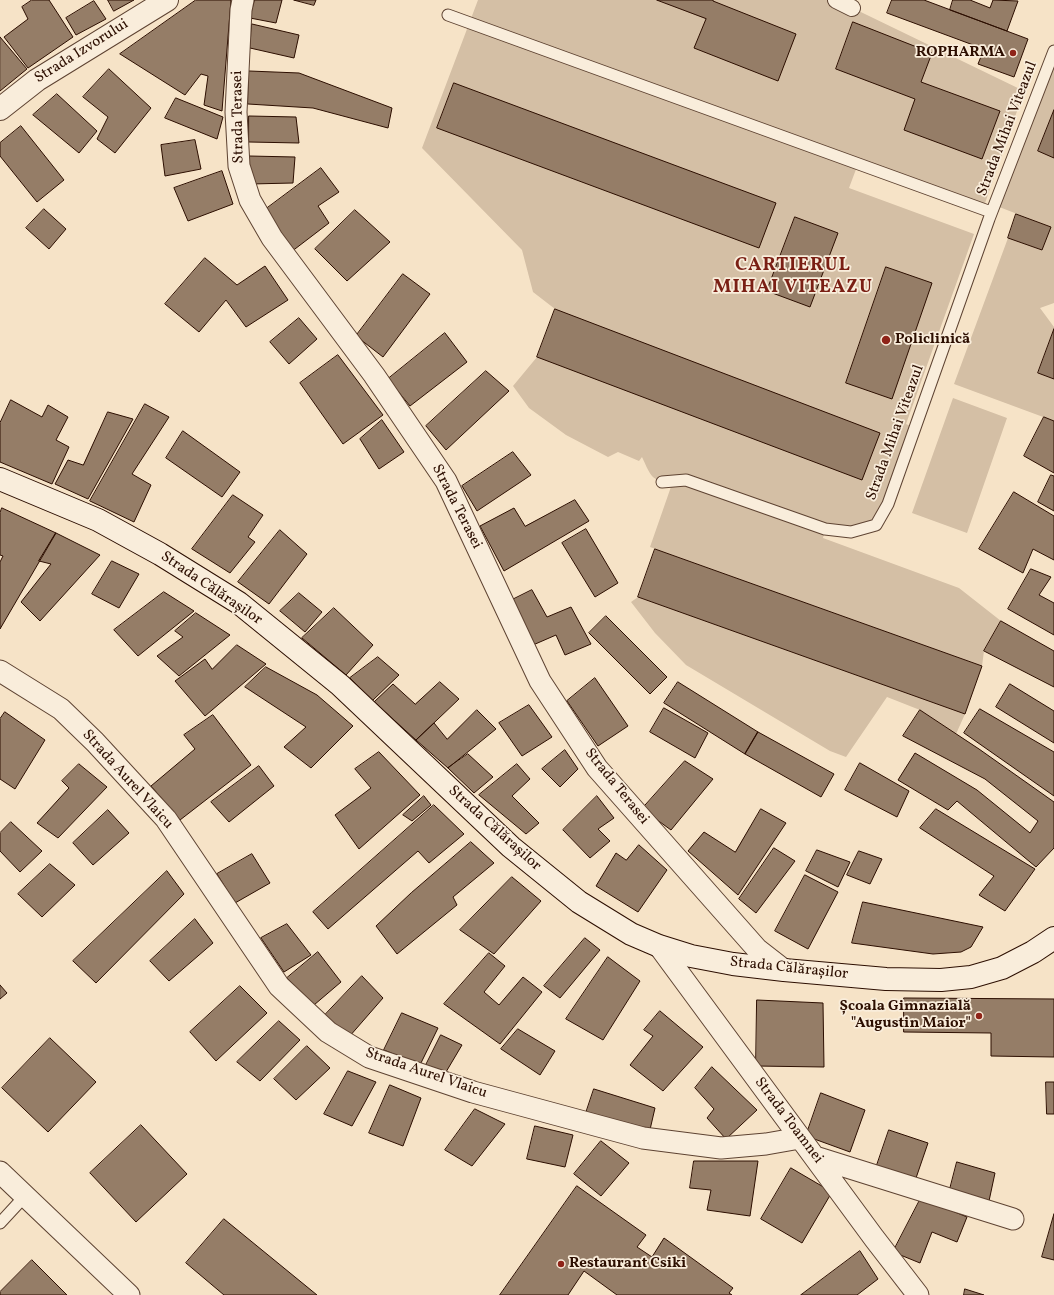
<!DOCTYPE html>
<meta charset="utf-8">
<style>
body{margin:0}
canvas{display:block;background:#f6e3c7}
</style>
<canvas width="1054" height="1295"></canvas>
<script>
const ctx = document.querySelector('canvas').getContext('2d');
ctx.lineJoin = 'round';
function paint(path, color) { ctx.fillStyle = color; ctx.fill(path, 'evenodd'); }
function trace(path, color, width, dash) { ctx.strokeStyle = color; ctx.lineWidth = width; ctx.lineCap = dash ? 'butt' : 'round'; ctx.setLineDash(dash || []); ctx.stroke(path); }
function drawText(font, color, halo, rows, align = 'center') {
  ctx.font = font + ' Vollkorn,serif'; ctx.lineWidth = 3.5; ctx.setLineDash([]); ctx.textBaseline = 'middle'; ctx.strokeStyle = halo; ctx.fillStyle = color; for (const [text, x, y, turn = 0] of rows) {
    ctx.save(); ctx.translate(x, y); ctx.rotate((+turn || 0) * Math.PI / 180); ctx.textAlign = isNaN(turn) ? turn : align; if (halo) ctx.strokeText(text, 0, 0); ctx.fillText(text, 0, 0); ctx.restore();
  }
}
paint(new Path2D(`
 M478,0H836L1024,91L983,209L858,164L849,188L974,234L906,424L915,428L876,525L825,529L823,538L959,588L1001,621L984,651L982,666L650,547L673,481C652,484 650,474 642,457L639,461L618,452L608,457L566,435L529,408L513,386L537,357L555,309L533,292L522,250L422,148Z
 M1054,65V303L1040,308L1054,327V329L1038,373L1054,379V421L954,384L1008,238L1042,250L1051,227L994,205Z
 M953,398L1007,418L967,533L912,513Z
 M638,597L965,714L956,734L920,710L887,697L846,757L830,751L686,665L655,633L631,602Z`), '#d4bfa5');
const building = new Path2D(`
 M32,0H49L73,37L28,68L4,37L28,19L22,7Z
 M108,0H134L114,11Z
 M196,0H231L222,111L204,105L208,76L201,74L185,95L120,54Z
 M255,0H282L276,23L250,18Z
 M294,0H316L314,5Z
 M657,0H713V1L796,34L778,81L694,48L706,19Z
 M892,0H924L1028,39L1014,77L978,64L984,49L887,13Z
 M953,0H970L990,8L993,0L1018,1L1007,31L950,10Z
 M94,1L106,19L76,35L66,18Z
 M853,22L932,53L921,82L1000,111L982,159L904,130L915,99L836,69Z
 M252,24L299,35L294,58L250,48Z
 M0,37L27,69L0,91Z
 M109,69L151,108L115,153L97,139L108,117L83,97Z
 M249,71L299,73L392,108L388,128L313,108L248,104Z
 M454,83L776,203L759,248L437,128Z
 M57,94L97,131L79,153L33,115Z
 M176,98L223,117L217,139L165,118Z
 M1054,110V158L1038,151Z
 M249,116L296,117L299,143L249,142Z
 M21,126L64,180L37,202L0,156V143Z
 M195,140L201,169L165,176L161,145Z
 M249,156L295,157L293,183L251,184Z
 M321,168L339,192L318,206L329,223L291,252L262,212Z
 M222,171L233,204L188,221L174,188Z
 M44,209L66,229L49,249L26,228Z
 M355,210L390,242L347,281L315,249Z
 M1016,214L1051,227L1042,250L1008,238Z
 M795,217L838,233L810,307L767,291Z
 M205,258L237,285L265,266L288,300L246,327L226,300L199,332L165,304Z
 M886,267L932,283L892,399L846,383Z
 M403,274L430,294L383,357L356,336Z
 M555,309L880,433L862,480L537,357Z
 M299,318L317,339L289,364L270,342Z
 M1054,329V379L1038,373Z
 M445,333L467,362L410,406L388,379Z
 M338,355L383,415L343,444L300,383Z
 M486,371L509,391L446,450L426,426Z
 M11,400L42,417L48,405L68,417L56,440L69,447L52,484L0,462V423Z
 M145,404L169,417L132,474L151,485L134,522L90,501Z
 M108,412L133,419L88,499L55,484L68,460L83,465Z
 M1044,417L1054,421V473L1024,456Z
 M382,420L404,452L379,469L360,439Z
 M183,431L240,472L222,497L166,458Z
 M513,452L531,475L477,511L462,486Z
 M1051,475L1054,476V511L1038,502Z
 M1014,492L1054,516V560L1033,549L1023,573L979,549Z
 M233,495L263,515L248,537L255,542L230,573L192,549Z
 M575,500L589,521L504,571L480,526L514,508L525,526Z
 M2,508L56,533L0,629V562L3,556L0,555V513Z
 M586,529L618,583L595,597L562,543Z
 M280,530L307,554L269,604L238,582Z
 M56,533L100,555L40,621L21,602L51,564L39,561Z
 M655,549L982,666L965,714L638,597Z
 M112,561L139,574L119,608L92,594Z
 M1031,569L1051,577L1039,595L1054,603V635L1008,609Z
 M532,590L547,617L571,607L591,644L565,655L556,635L533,645L512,600Z
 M164,592L194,611L138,656L114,630Z
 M299,593L322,612L305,632L280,611Z
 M334,608L373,645L346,675L302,638Z
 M196,613L230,635L179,676L157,656L183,637L175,631Z
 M606,616L667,677L650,694L589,633Z
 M1001,621L1054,651V687L984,651Z
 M237,645L266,664L205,716L175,681L205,659L212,669Z
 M378,657L399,675L372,701L350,678Z
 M266,667L317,695L353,726L311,768L284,747L306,727L245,687Z
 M595,678L628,726L598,746L567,701Z
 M440,682L459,699L416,740L374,702L393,684L415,704Z
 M678,682L758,732L745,754L664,703Z
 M1010,684L1054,711V743L996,707Z
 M529,705L552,737L522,756L499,723Z
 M664,708L708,733L695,758L650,732Z
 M980,709L1054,752V796L964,733Z
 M477,710L496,729L448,768L416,740L434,723L447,739Z
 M920,710L979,749L1054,802V848L1036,867L957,801L948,810L898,780L915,753L977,790L1030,833L1038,821L985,779L903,736Z
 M5,712L45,740L15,789L0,779V719Z
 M213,715L251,765L180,820L151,786L195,749L184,735Z
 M758,732L834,774L821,797L745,754Z
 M565,750L578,769L560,787L542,769Z
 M379,752L420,795L359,849L335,815L371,788L355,769Z
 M468,754L493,777L474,793L448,768Z
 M685,761L713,779L671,830L642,809Z
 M860,763L909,791L897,817L845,790Z
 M79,764L107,787L58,838L37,823L69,788L62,781Z
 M517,764L530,779L512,796L539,823L526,834L479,795Z
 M259,766L274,786L229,822L211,802Z
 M424,796L431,805L412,821L403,815Z
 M597,796L614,818L598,829L610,841L590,858L563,830Z
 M434,805L464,834L429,863L418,851L328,929L313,912Z
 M761,809L786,823L738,895L688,851L704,832L735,852Z
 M936,809L1035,869L1005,911L979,895L994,876L920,828Z
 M108,810L129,833L93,865L73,843Z
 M11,822L42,851L20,872L0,851V833Z
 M471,842L494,863L453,897L457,905L397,954L376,926L411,893Z
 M639,845L667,870L638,912L596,886L616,853L626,860Z
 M774,848L795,861L756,913L739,899Z
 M817,850L850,862L838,887L806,871Z
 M859,851L882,859L870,884L847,875Z
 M252,854L270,883L235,903L217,874Z
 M50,864L75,885L42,917L18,894Z
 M167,871L184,894L96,983L73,961Z
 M805,875L838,892L808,949L775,931Z
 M512,877L541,901L494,954L460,930Z
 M863,902L983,927L971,947L961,952L933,954L852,943Z
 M195,919L213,943L169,981L150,961Z
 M287,924L311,955L284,972L261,938Z
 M585,938L600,950L560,998L544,986Z
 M318,952L341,982L314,1005L287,978Z
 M489,953L505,966L484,992L499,1005L523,977L542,992L500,1044L444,1004Z
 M608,957L640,981L603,1040L566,1019Z
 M362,976L383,998L349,1037L325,1015Z
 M0,985L7,993L0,999Z
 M240,986L267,1013L216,1061L190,1032Z
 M904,998L1054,999V1057L991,1056V1033L904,1032Z
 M757,1000L823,1003L824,1067L756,1066Z
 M660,1011L703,1047L663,1091L630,1065L653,1036L644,1030Z
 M402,1013L438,1028L420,1065L384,1050Z
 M279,1021L300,1040L260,1081L237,1062Z
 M518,1029L555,1051L540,1075L501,1049Z
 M441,1035L462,1045L446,1072L426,1065Z
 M50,1038L96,1082L48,1132L2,1088Z
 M307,1046L330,1068L296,1100L274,1079Z
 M712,1067L757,1110L726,1139L707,1118L714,1109L695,1088Z
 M348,1071L376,1082L352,1126L324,1114Z
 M1046,1082H1054V1114H1047Z
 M390,1085L421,1098L403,1146L369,1133Z
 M594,1089L655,1108L649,1134L585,1116Z
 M821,1093L865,1110L850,1152L806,1136Z
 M475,1109L505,1124L472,1166L445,1150Z
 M141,1125L187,1174L136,1222L90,1173Z
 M535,1126L573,1135L565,1167L527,1159Z
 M889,1130L928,1143L915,1181L876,1168Z
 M601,1141L629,1163L601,1196L574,1174Z
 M694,1161H758L750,1216L707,1210L711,1190L690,1188Z
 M957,1162L995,1173L989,1201L949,1193Z
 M791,1168L832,1192L802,1243L761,1219Z
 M577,1186L646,1235L637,1247L652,1257L664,1238L733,1288L729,1293L732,1295H617L584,1271L568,1295H500Z
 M921,1198L967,1217L957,1242L932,1232L920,1263L893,1252Z
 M1054,1214V1260L1042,1257Z
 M224,1219L317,1295H224L186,1263Z
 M860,1251L878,1279L857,1295H801Z
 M32,1260L67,1295H0V1292Z
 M965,1289L984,1295H964Z`);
paint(building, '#957d67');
trace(building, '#2c0e00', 1);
const service = new Path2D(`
 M448,15L991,212
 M662,482L686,480L825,529L851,532L876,525L888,504L989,219L1054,51
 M0,1223L25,1196`);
const pedestrian = new Path2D(`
 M836,0L852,8`);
const minor = new Path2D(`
 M243,0L241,10L236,112L239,166L250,200L272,238L374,375L446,481L540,681L597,768L757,949L784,970
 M0,671L61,709L95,742L166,819L279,986L328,1032L369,1057L473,1092L643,1138L721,1148L766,1144L800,1138
 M659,946L874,1238L918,1295
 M815,1157L1013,1219
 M0,1172L129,1295`);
const tertiary = new Path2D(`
 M0,109L37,80L167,0`);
const secondary = new Path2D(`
 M0,479L98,520L160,554L239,603L340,685L511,847L579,902L631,934L659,946L691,956L733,964L784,970L886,979L941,980L971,977L1002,968L1033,952L1054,938`);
trace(service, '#5e4332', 13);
trace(pedestrian, '#5e4332', 18);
trace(minor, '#5e4332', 23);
trace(tertiary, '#5e4332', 24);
trace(secondary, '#2c0e00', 24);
trace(service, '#f9eddb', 11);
trace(pedestrian, '#f9eddb', 16);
trace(minor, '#f9eddb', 21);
trace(tertiary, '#f9eddb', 22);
trace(secondary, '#f9eddb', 22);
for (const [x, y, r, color] of [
 [1013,53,4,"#8f2418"],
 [886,340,5,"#8f2418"],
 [979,1016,4,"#8f2418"],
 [561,1264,4,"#8f2418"]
]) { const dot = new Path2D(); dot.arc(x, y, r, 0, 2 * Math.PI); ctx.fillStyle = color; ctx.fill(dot); trace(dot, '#f9eddb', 1.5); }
drawText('15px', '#2c0e00', '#f9eddb', [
 ["Strada Izvorului",82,52,-32],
 ["Strada Terasei",239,117,-91],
 ["Strada Mihai Viteazul",1008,129,-69],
 ["Strada Mihai Viteazul",896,433,-70],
 ["Strada Terasei",456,507,63],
 ["Strada Călărașilor",211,589,34],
 ["Strada Aurel Vlaicu",127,780,48],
 ["Strada Terasei",616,787,51],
 ["Strada Călărașilor",494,829,42],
 ["Strada Călărașilor",789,969,6],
 ["Strada Aurel Vlaicu",426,1074,19],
 ["Strada Toamnei",788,1121,53]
]);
drawText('bold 15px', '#2c0e00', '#f9eddb', [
 ["ROPHARMA",1005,53],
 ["Policlinică",895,340,"left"],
 ["Școala Gimnazială",971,1007],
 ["\"Augustin Maior\"",971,1024],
 ["Restaurant Csiki",569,1264,"left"]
], 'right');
ctx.letterSpacing = '1px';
drawText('bold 19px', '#7a1f14', '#f9eddb', [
 ["CARTIERUL",793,267],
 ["MIHAI VITEAZU",793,289]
]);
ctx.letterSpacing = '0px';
</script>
